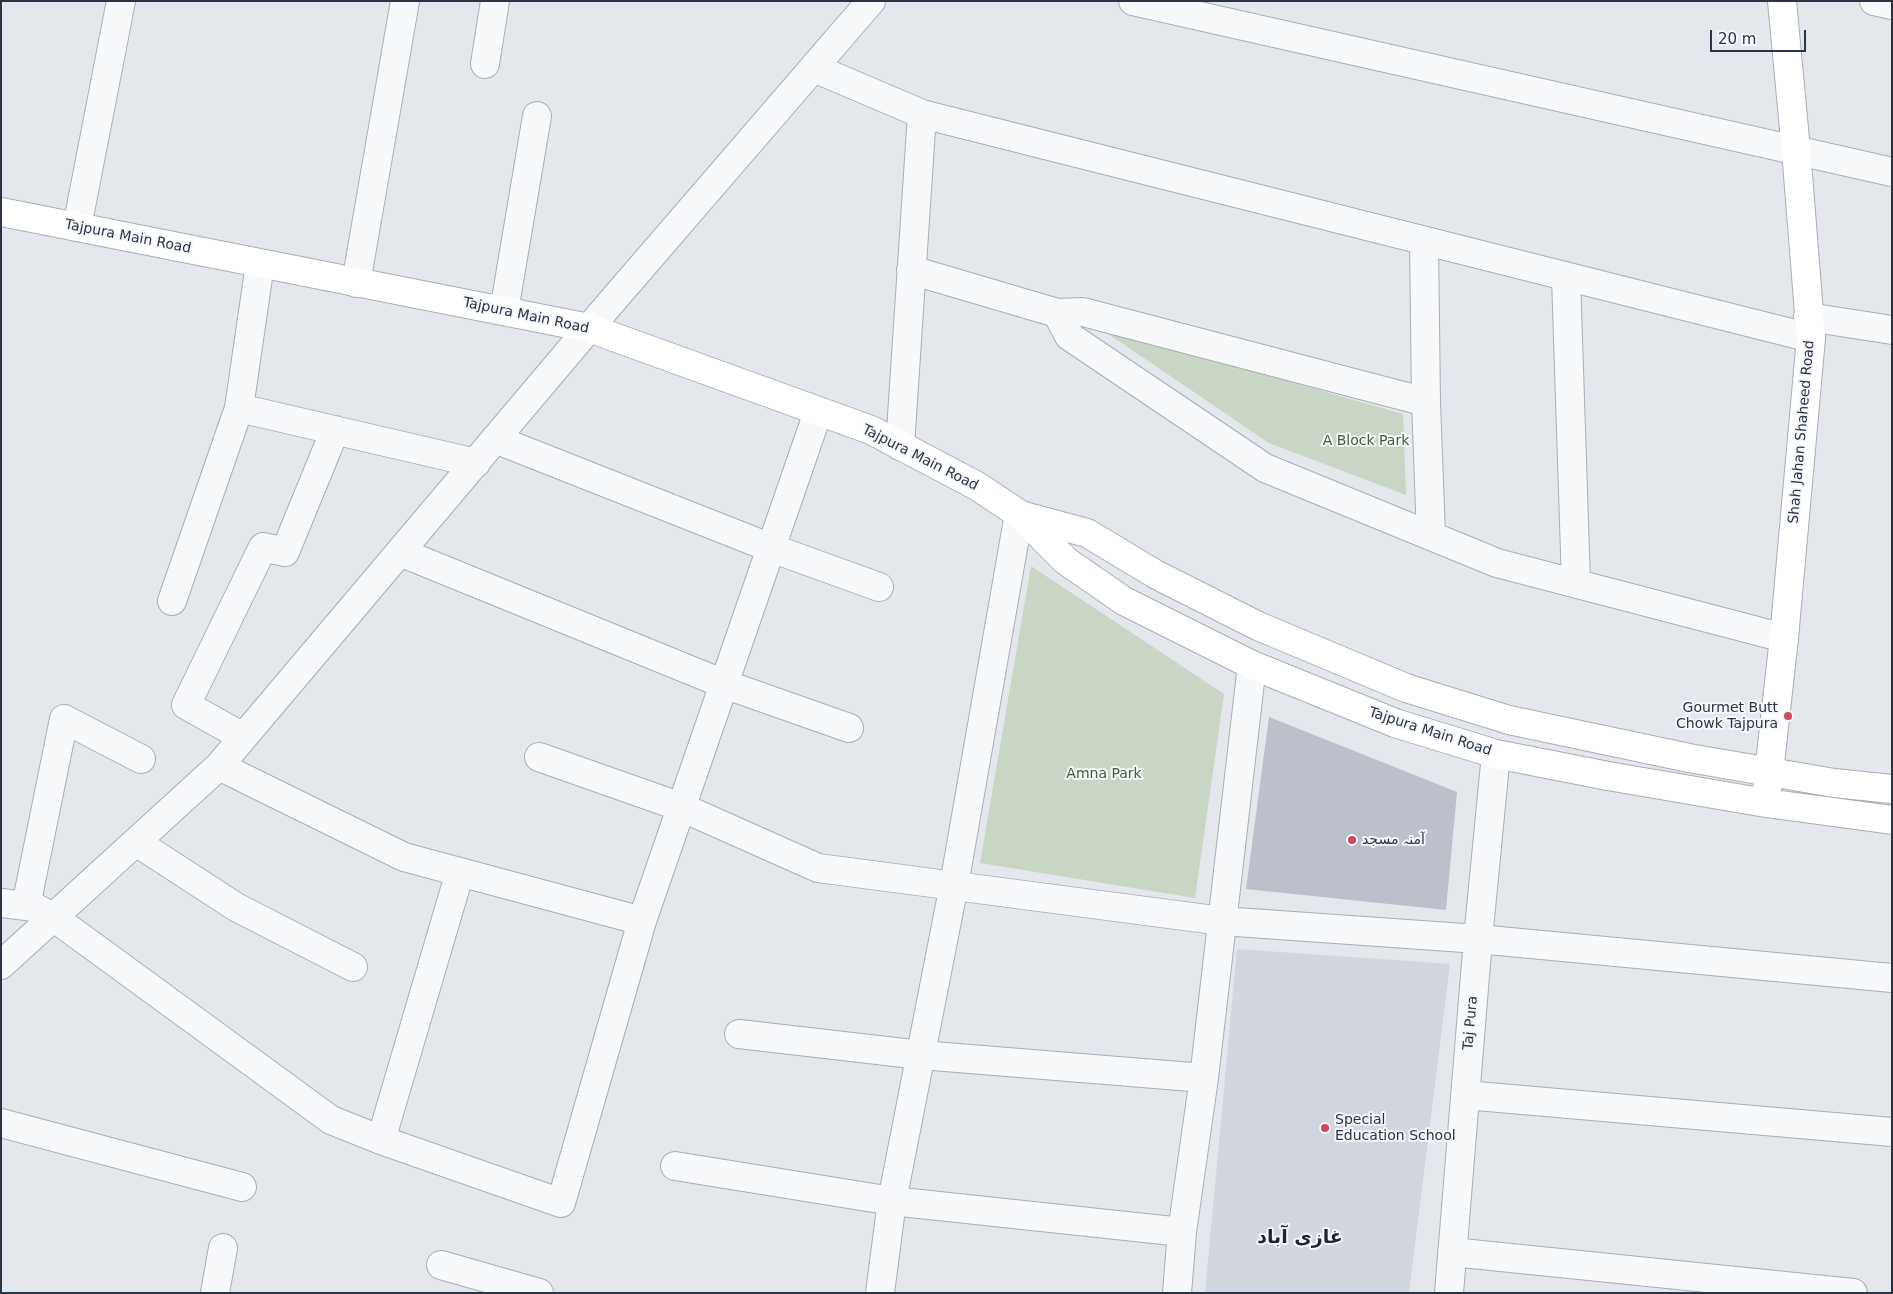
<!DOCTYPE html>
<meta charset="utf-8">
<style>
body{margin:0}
#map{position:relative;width:1893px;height:1294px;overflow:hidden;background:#e4e7ec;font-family:"DejaVu Sans",sans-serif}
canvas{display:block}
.frame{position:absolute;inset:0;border:2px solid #2b3445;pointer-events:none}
.scale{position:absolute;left:1710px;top:30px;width:96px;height:22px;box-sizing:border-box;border:2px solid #2b3445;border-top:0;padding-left:6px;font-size:15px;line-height:18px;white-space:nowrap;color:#2b3445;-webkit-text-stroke:4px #f4f6f9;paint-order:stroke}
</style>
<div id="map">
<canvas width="1893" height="1294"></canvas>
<div class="frame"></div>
<div class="scale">20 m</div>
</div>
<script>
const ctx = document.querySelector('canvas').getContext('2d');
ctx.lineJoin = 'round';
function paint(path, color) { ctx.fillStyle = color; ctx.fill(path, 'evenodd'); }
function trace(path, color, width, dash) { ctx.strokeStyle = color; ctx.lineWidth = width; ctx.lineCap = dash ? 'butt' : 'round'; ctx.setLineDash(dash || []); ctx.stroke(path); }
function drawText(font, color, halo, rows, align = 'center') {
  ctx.font = font + ' "DejaVu Sans","Noto Naskh Arabic",sans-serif'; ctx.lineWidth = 4; ctx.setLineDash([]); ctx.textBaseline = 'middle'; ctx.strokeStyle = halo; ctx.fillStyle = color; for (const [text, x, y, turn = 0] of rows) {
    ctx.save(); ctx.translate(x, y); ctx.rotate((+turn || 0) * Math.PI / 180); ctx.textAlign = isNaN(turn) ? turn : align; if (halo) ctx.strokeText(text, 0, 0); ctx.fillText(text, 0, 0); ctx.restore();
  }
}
paint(new Path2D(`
 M1237,949L1450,964L1409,1293H1205Z`), '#d2d6de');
paint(new Path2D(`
 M1098,327L1403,414L1406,495L1269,443Z
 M1031,566L1224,694L1195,898L980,863Z`), '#c9d6c5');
paint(new Path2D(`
 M1269,717L1457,792L1446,910L1246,889Z`), '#bbc0ca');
const street = new Path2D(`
 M1133,1L1892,172
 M1874,1L1892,5
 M485,64L495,1
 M814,68L922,114L1811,338
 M77,227L121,1
 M1424,241L1426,402L1431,536
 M911,270L1057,313L1083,312L1426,402
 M1566,277L1576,583
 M356,283L405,1
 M504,311L537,116
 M1057,313L1069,336L1265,468L1497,563L1784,638
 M1808,317L1892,330
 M239,408L476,463
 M495,439L771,548L879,587
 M900,446L922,114
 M400,552L724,684L849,728
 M172,601L239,408L260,264
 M243,737L186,705L263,547L285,552L335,430
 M539,757L681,807L818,868L1222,921L1478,939L1892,978
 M136,842L236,907L353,967
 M1,903L34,907L53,917L331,1120L381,1140L561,1203L642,921L404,857L219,766
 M26,906L64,719L141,759
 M642,921L818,412
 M1,965L219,766L589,328L871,1
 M739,1034L921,1055L1204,1078
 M1465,1095L1892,1132
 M1,1123L242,1187
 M381,1140L460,872
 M675,1166L892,1201L1182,1232
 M1452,1252L1853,1293
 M441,1265L539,1293
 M215,1293L223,1248
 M880,1293L892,1201L954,885L1019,514
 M1177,1293L1182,1232L1204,1078L1252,665
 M1449,1293L1478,939L1496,754`);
const secondary = new Path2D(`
 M1,212L589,328L871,430L977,486L1019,514L1066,561L1124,601L1252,665L1395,723L1496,754L1608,776L1766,803L1892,820
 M1020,515L1087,533L1155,574L1258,626L1406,688L1509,720L1689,758L1834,783L1892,789
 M1767,790L1784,638L1811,338L1796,150L1782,1`);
trace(street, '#a9aeb7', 30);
trace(secondary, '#a9aeb7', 30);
trace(street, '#f7f8fa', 28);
trace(secondary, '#fff', 28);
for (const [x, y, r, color] of [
 [1788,716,5,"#d1495b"],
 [1352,840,5,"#d1495b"],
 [1325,1128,5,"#d1495b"]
]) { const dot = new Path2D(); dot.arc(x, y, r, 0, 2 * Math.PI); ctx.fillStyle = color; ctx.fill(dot); trace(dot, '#f4f6f9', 2); }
drawText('14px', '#2b3445', '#f4f6f9', [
 ["Tajpura Main Road",128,237,11],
 ["Tajpura Main Road",526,316,12],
 ["Shah Jahan Shaheed Road",1802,432,-85],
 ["Tajpura Main Road",920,458,27],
 ["Tajpura Main Road",1430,732,18],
 ["Taj Pura",1471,1023,-85]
]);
drawText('14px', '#3f6138', '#f4f6f9', [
 ["A Block Park",1366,441],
 ["Amna Park",1104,774]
]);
drawText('14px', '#2b3445', '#f4f6f9', [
 ["Gourmet Butt",1778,708,"right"],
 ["Chowk Tajpura",1778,724,"right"],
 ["آمنہ مسجد",1362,840],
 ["Special",1335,1120],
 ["Education School",1335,1136]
], 'left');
drawText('bold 19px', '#1d2536', '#f4f6f9', [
 ["غازى آباد",1300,1238]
]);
</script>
